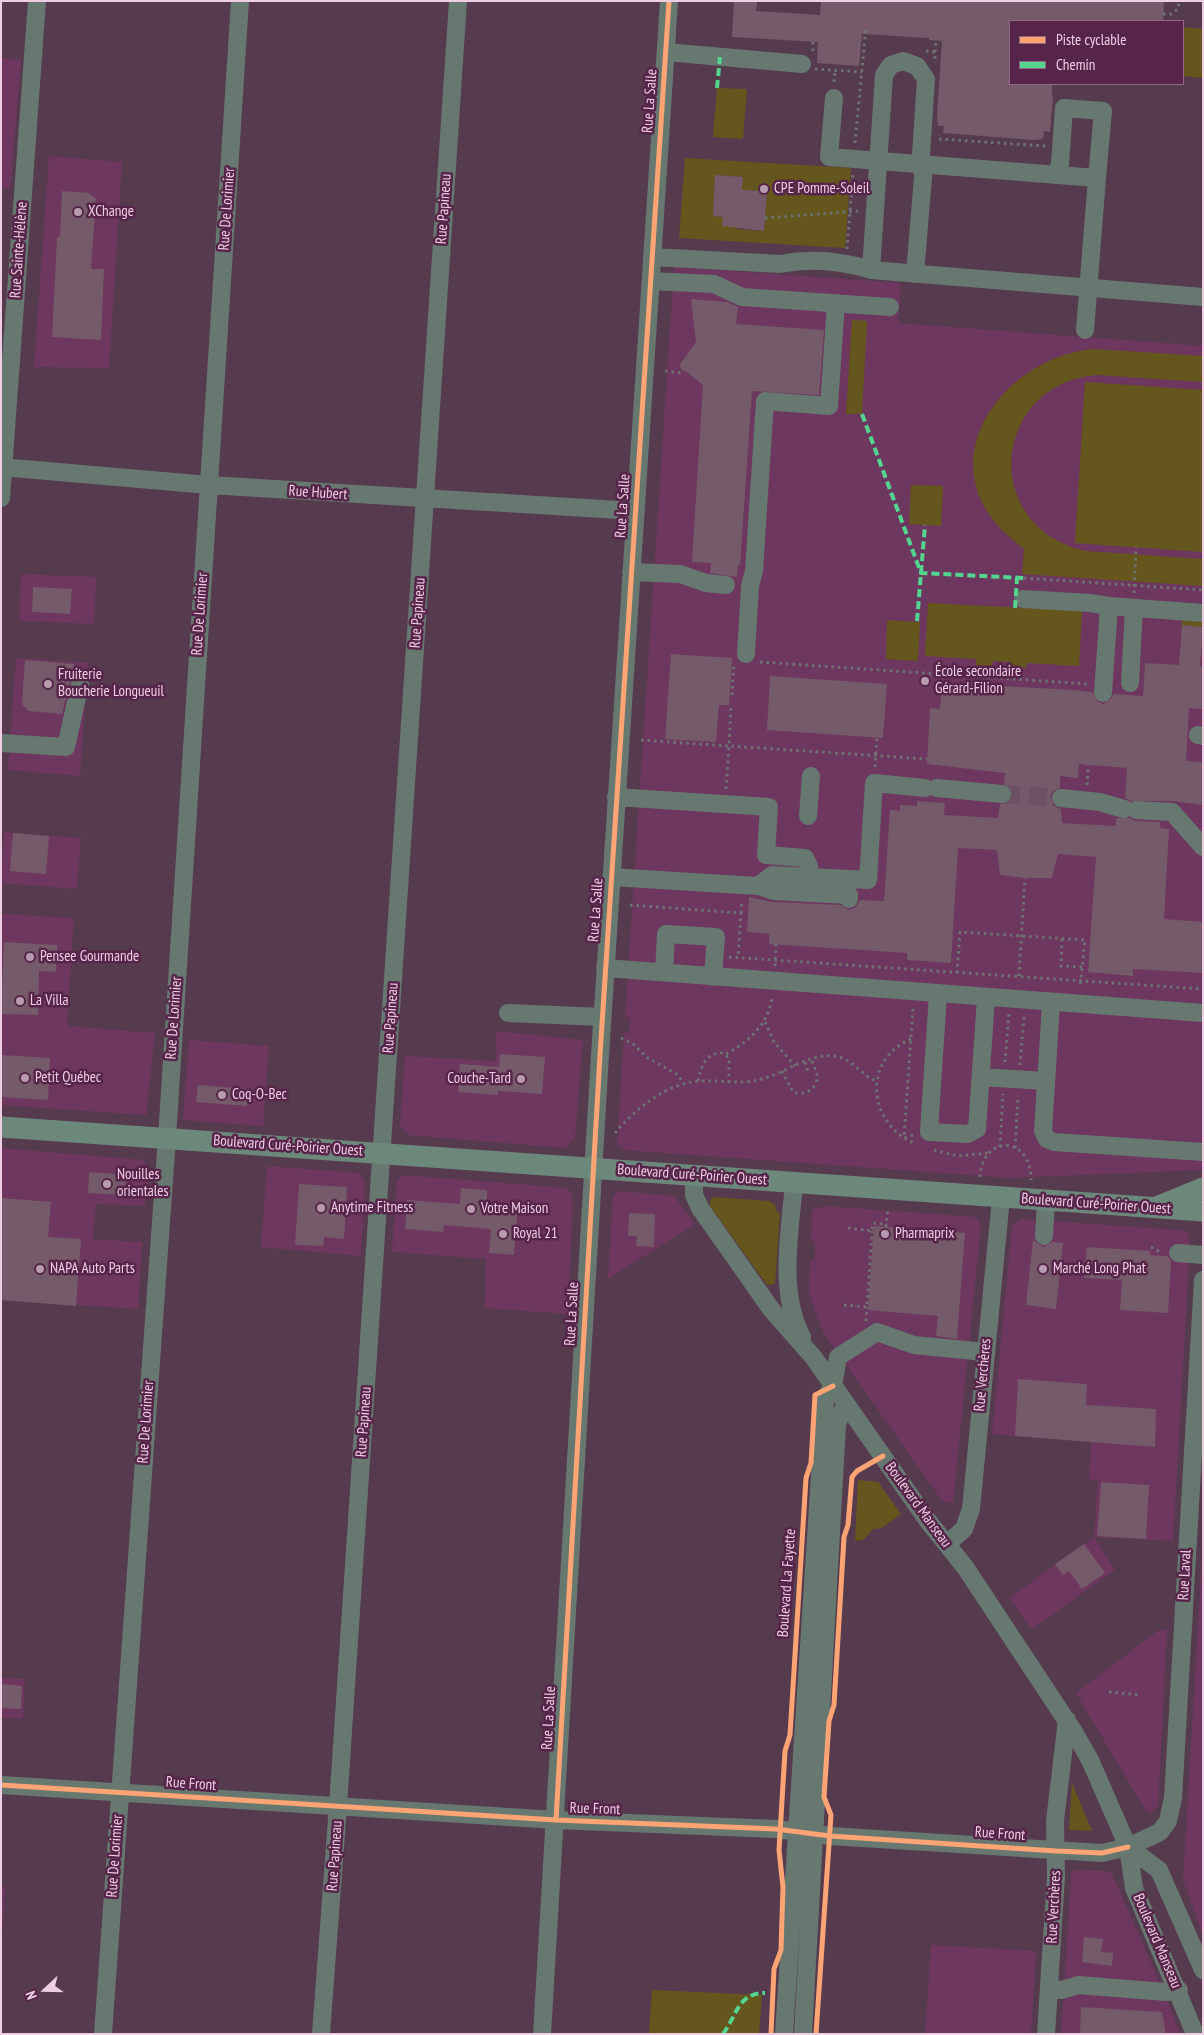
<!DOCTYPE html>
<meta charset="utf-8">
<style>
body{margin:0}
#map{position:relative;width:1204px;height:2035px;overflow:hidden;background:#563b4f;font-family:"PT Sans Narrow",sans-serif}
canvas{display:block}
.frame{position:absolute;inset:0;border:2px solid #eecee3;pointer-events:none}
.legend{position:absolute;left:1009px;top:20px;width:175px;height:65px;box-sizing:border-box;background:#57244a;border:1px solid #936887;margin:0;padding:6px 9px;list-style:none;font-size:15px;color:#eecee3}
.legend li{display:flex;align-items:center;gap:10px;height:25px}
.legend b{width:25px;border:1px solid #936887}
.north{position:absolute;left:20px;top:1965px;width:50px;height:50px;-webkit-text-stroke:4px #57244a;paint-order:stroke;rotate:249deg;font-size:14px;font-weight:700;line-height:20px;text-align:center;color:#eecee3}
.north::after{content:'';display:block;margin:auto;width:18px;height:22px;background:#eecee3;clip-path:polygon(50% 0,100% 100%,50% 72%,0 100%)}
</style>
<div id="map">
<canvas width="1204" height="2035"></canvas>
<div class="frame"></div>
<ul class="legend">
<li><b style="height:6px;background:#fda474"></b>Piste cyclable</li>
<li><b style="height:6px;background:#53d58f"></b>Chemin</li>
</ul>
<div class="north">N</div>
</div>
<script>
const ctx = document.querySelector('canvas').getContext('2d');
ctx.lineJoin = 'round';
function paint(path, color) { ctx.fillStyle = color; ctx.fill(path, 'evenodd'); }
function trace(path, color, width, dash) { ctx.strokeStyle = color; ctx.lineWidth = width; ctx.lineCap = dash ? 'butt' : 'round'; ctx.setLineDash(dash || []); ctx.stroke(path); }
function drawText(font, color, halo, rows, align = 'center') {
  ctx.font = font + ' "PT Sans Narrow",sans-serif'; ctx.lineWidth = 5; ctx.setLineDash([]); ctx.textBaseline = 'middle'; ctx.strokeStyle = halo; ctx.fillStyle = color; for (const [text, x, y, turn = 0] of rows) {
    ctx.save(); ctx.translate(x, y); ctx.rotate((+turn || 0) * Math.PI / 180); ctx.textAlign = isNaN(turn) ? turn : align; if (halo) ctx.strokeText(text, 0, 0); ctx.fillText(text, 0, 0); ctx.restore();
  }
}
paint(new Path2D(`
 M1,58L21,60L10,189L1,188Z
 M49,156L122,162L109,368L34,367Z
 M674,267L901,283L898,323L1203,346V1170L1010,1178L623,1150L622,1146L617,1145L624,1033H629L630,1018L625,1017Z
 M21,574L96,577L94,624L19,621Z
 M16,658L88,663L80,776L8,770Z
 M4,832L81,838L77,889L1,883Z
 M1,914L74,918L67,1026L155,1033L146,1115L1,1105Z
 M496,1031L583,1040L575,1138L565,1148L408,1135L400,1126L405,1056L496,1061Z
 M189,1040L269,1046L263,1126L183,1120Z
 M1,1148L143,1160L148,1167L145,1206L96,1204L93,1239L142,1242L138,1309L1,1300Z
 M267,1166L359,1173L365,1183L361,1256L261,1247Z
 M404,1175L567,1188L573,1196L568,1314L485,1308L486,1259L392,1252L397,1179Z
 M617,1191L674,1196L695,1224L608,1279L613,1197Z
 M824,1206L976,1217L981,1225L953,1503L943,1502L823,1332L809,1294L810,1261L815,1260V1242L811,1241L812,1210Z
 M1021,1219L1181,1230L1188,1233L1190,1241L1173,1541L1094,1537L1115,1570L1032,1629L1009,1598L1094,1537L1098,1480L1089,1479L1091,1442L992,1434L1012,1225Z
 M1203,1542V1935L1183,1880Z
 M1160,1629L1167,1630L1158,1807L1150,1813L1144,1808L1076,1693Z
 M1,1678L25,1679L23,1719L1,1717Z
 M1076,1870L1107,1871L1112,1874L1165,1994L1180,2034H1061L1071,1880V1874Z
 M1,1886H5L2,1943H1Z
 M931,1945L1036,1951L1031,2034H925Z`), '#6d375f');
paint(new Path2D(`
 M1183,27L1203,29V78L1183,76Z
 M717,88L747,89L743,139L713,137Z
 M685,158L851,168L845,248L679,238ZM715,175L743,177L742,190L767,192L764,231L737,229V224L723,217L713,216Z
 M852,320L867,321L862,414H846Z
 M1094,349L1203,356V382L1097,375C992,383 978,527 1086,551L1203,559V586L1022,574L1024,549C1009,537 995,525 985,508C943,433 1021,354 1094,349Z
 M1085,382L1203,390V552L1075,543Z
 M911,485L943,486L941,526L909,524Z
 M928,603L1082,611L1079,666L1027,663L1026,668L1010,667V662L993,661L992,666L976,665V659L925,656Z
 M887,620L920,622L918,661L886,659Z
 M1182,620L1203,622V645L1181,644Z
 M713,1197L769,1201L775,1205L777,1212L780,1213L775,1284L767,1285L710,1206V1200Z
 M858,1480L878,1482L901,1514L882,1528L873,1529L863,1540L855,1541Z
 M1072,1783L1092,1831L1069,1830Z
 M652,1990L762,1995L759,2034H649Z`), '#65561d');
paint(new Path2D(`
 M734,1H757L756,11L820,15L821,1H1164L1163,21H1010V84L1052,85V95H1053L1050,132L1044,131L1043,139L1034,140L943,133L944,126H938L937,116L942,41L929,40V38L862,34L859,66L817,63L818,42L732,37Z
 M715,175L743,177L742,190L767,191L764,231L722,226L723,217L713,216Z
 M62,191L89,193L96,199L91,269H104L101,340L52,337L57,237H60Z
 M691,299L727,302L738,307L736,324L824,330L819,395L752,391L740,565H738L737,577L710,573L711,563L692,562L703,385L679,366L696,342Z
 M33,587L72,589L70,614L32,612Z
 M1182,625L1203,627L1200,666L1203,667V709L1189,708L1186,761L1203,762V805L1173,801H1131L1125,798L1127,768L1079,764L1078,778L1060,776V788L1053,791L1050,797L1054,806L1061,809L1062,823L1116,826V818H1129L1135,821L1160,822V828L1169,829L1164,919L1203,922V973L1133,969V976L1088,972L1096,857L1058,854L1052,878H1025L1000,875L997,850L958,848L951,963L907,960V953L769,944V934L747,932L749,897L773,902L841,905L849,910L855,908L860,900L884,901L890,810L900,811V805L917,806V801L945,803L944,815L998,818L1000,804L1007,803L1012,795L1011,789L1004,784L1005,773L927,764L930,708L940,709L942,683L1075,690L1092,692L1097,701L1103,704L1111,699L1114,694L1143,696L1145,663L1179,665Z
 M671,654L732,658L729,705H719L716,742L665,739Z
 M25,660L74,664L73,676L70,682L62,714L28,711L22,704Z
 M770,676L887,684L883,738L767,730Z
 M13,833L49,836L46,874L10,871Z
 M4,942L57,945L56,972L39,971L38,1015L1,1014Z
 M500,1054L545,1057L542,1094L498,1091V1095L458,1092L460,1064L499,1067Z
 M1,1055L50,1058L48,1100L1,1097Z
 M198,1085L248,1089L247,1106L196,1102Z
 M89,1172L126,1175L125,1195L88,1193Z
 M299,1184L347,1187L344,1239L324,1237L323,1246L295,1245Z
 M461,1188L487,1190V1203L518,1205L514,1255L489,1253L491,1229L444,1225L443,1232L405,1229L407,1200L460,1204Z
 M1,1198L51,1202L48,1237L81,1239L76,1306L1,1300Z
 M629,1213L655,1214L654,1247L636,1246L637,1236H628Z
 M874,1226L965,1233L957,1339L936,1336L938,1316L868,1310Z
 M1033,1240L1043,1247L1053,1242L1063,1243L1056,1309L1026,1305Z
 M1087,1247L1150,1251V1255L1168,1256L1171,1261L1168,1313L1120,1310L1122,1280L1084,1278Z
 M1018,1379L1087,1384L1086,1405L1156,1409L1155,1447L1015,1436Z
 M1101,1482L1149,1485L1146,1539L1097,1536Z
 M1084,1544L1105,1573L1082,1589L1069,1571L1063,1575L1055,1564Z
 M1,1684L22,1686L21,1709L1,1708Z
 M1084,1937L1103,1939L1101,1952L1113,1953L1112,1966L1082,1962Z
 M1081,2007L1162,2012L1166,2034H1080Z`), '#755b69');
trace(new Path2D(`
 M1002,794L1061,798`), '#6d5165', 18, [18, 9]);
trace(new Path2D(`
 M1163,14H1171L1178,9L1179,1
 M813,51V42
 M926,51L935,52V63
 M935,52L936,40
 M815,69L862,72
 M834,82L835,71
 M939,139L1045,146
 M855,143L866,27
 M765,218L859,211
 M847,249L853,173
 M665,371L681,373L683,369
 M1024,578L1203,590
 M1134,593L1136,547
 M760,662L1088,684
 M988,686L989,677
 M732,695L734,664
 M641,740L729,746L731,706
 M875,767L877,737
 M1087,785L1088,765
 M726,789L729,746L927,759
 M630,905L741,913L738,957
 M741,913L742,901
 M1062,939L1061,966L1083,967
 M729,957L1203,989
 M775,966L776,944
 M957,973L960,932L1085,940L1080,988
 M1019,976L1025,878
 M765,1022L774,1042L795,1066
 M621,1038L633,1044L648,1058L678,1075L684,1084
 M911,1039C861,1060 868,1125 916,1144
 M726,1054C749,1042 769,1023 772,997
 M805,1062L808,1072
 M1005,1062L1009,1013
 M1020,1065L1024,1016
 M782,1071L793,1092C804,1097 819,1088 817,1075C816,1070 813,1064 811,1059
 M698,1081C701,1067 705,1053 722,1053L729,1058V1083
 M615,1133C636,1108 668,1082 702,1081C723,1080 741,1085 762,1079C785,1073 810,1053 834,1056C853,1058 860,1075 876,1081
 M913,1135L904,1138L913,1008H915
 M1000,1147L1003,1094
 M1015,1148L1018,1096
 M934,1150L957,1156L988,1153
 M980,1177C982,1135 1031,1134 1031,1180
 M886,1227L888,1208
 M848,1228L872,1231L873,1223L887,1224
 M1151,1247L1162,1253
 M844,1305L867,1307L872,1231
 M866,1321L867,1307
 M1109,1692L1141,1695`), '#6e7372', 3, [2.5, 4]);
trace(new Path2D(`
 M666,52L802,64
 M834,98L829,157L1097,178L1085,330
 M1056,175L1060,164L1064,108L1103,111L1097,178
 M652,257L780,264C811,258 842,261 871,270L1203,297
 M871,270L884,75L891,65L903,61L917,66L926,79L921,155L923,177L915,274
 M651,281L714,284L742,297L890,307
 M1,467L209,485L636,511
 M1,498L37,1
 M631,572L680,574L706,583L726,585
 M1023,599L1090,603L1109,606
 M746,654L750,586L754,571L765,401L829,406L836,303
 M1130,683L1134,608
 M1103,693L1109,606L1203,613
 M1198,735L1203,736
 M1,743L66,747L80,684
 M937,788L1002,794
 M616,797L769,807L766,855L805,858L809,866L808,877
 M1061,798L1100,802L1124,809
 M1136,810L1172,812L1203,847
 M808,816L811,776
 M611,877L758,886L772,875L868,880L874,783L925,788
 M758,886L774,891L849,895V899
 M605,968L1203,1013
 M664,972L666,934L716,937L713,977
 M938,994L929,1132L968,1134L977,1129L986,998
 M1051,1003L1043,1131L1047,1139L1054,1142L1203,1152
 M508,1013L602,1017
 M981,1077L1046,1081
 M694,1176V1195L700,1208L771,1309L814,1358L928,1521L965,1567L1074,1732L1090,1760L1128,1847L1134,1888L1195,2034
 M794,1183C790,1233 778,1291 802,1337
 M1044,1236L1046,1201
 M1178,1253L1203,1255
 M947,1544L964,1529L971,1509L1001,1198
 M1,1785L556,1820L776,1829L830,1836L1102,1853L1128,1847L1160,1832L1168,1821L1173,1798L1203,1280
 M1128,1847L1159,1870L1203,1970
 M1049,1989L1062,1990L1078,1985L1166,1992L1179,1990
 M103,2034L167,1138L240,1
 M321,2034L338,1806L458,1
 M542,2034L600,1055L669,1
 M784,2034L825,1398L833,1386L838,1357L877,1332L914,1345L985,1352
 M803,2034L837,1425L841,1413L847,1405
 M1046,2034L1056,1876L1055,1821L1067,1720`), '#677870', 18);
trace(new Path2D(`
 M1,1127L1203,1211
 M1159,1206L1203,1188`), '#6c887a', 21);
trace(new Path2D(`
 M717,88L720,57
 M862,414L921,573L1024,578
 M1015,608L1017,578
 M917,621L925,525
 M723,2034C737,2015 738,1993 765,1993`), '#53d58f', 4, [8, 4]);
trace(new Path2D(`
 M1,1785L556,1820L776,1829L830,1836L1056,1851L1102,1853L1128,1847
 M556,1820L600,1055L669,1
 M771,2034L774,1969L781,1950L783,1887L779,1850L785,1751L790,1735L806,1478L811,1463L815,1395L833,1386
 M816,2034L831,1815L824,1797L829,1721L834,1705L844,1537L848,1525L852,1477L857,1471L883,1456`), '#fda474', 5);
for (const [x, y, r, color] of [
 [764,189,5,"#b99baf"],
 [78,212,5,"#b99baf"],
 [925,681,5,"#b99baf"],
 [48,684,5,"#b99baf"],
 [30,957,5,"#b99baf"],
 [20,1001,5,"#b99baf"],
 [25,1078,5,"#b99baf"],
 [521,1079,5,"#b99baf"],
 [222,1095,5,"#b99baf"],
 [107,1184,5,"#b99baf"],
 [321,1208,5,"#b99baf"],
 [471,1209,5,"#b99baf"],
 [503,1234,5,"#b99baf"],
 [885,1234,5,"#b99baf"],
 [40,1269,5,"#b99baf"],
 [1043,1269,5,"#b99baf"]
]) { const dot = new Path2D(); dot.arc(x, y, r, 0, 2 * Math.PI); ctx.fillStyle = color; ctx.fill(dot); trace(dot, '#57244a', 2); }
drawText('15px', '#eecee3', '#57244a', [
 ["Rue La Salle",650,101,-86],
 ["Rue De Lorimier",227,209,-86],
 ["Rue Papineau",444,209,-86],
 ["Rue Sainte-Hélène",19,250,-86],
 ["Rue Hubert",318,493,4],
 ["Rue La Salle",623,506,-86],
 ["Rue Papineau",418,613,-86],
 ["Rue De Lorimier",200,614,-86],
 ["Rue La Salle",596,910,-86],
 ["Rue De Lorimier",174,1018,-86],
 ["Rue Papineau",391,1018,-86],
 ["Boulevard Curé-Poirier Ouest",288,1146,4],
 ["Boulevard Curé-Poirier Ouest",692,1175,4],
 ["Boulevard Curé-Poirier Ouest",1096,1204,4],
 ["Rue La Salle",572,1314,-87],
 ["Rue Verchères",983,1375,-85],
 ["Rue De Lorimier",146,1422,-86],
 ["Rue Papineau",364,1422,-86],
 ["Boulevard Manseau",918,1505,54],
 ["Rue Laval",1185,1575,-87],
 ["Boulevard La Fayette",787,1583,-86],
 ["Rue La Salle",549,1718,-87],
 ["Rue Front",191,1784,4],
 ["Rue Front",595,1809,2],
 ["Rue Front",1000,1834,4],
 ["Rue De Lorimier",115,1856,-86],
 ["Rue Papineau",335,1856,-86],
 ["Rue Verchères",1054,1907,-87],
 ["Boulevard Manseau",1157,1941,67]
]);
drawText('15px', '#eecee3', '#57244a', [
 ["CPE Pomme-Soleil",774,189],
 ["XChange",88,212],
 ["École secondaire",935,672],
 ["Gérard-Filion",935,689],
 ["Fruiterie",58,675],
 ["Boucherie Longueuil",58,692],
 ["Pensee Gourmande",40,957],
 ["La Villa",30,1001],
 ["Petit Québec",35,1078],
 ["Couche-Tard",511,1079,"right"],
 ["Coq-O-Bec",232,1095],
 ["Nouilles",117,1175],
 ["orientales",117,1192],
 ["Anytime Fitness",331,1208],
 ["Votre Maison",481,1209],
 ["Royal 21",513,1234],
 ["Pharmaprix",895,1234],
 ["NAPA Auto Parts",50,1269],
 ["Marché Long Phat",1053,1269]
], 'left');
</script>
